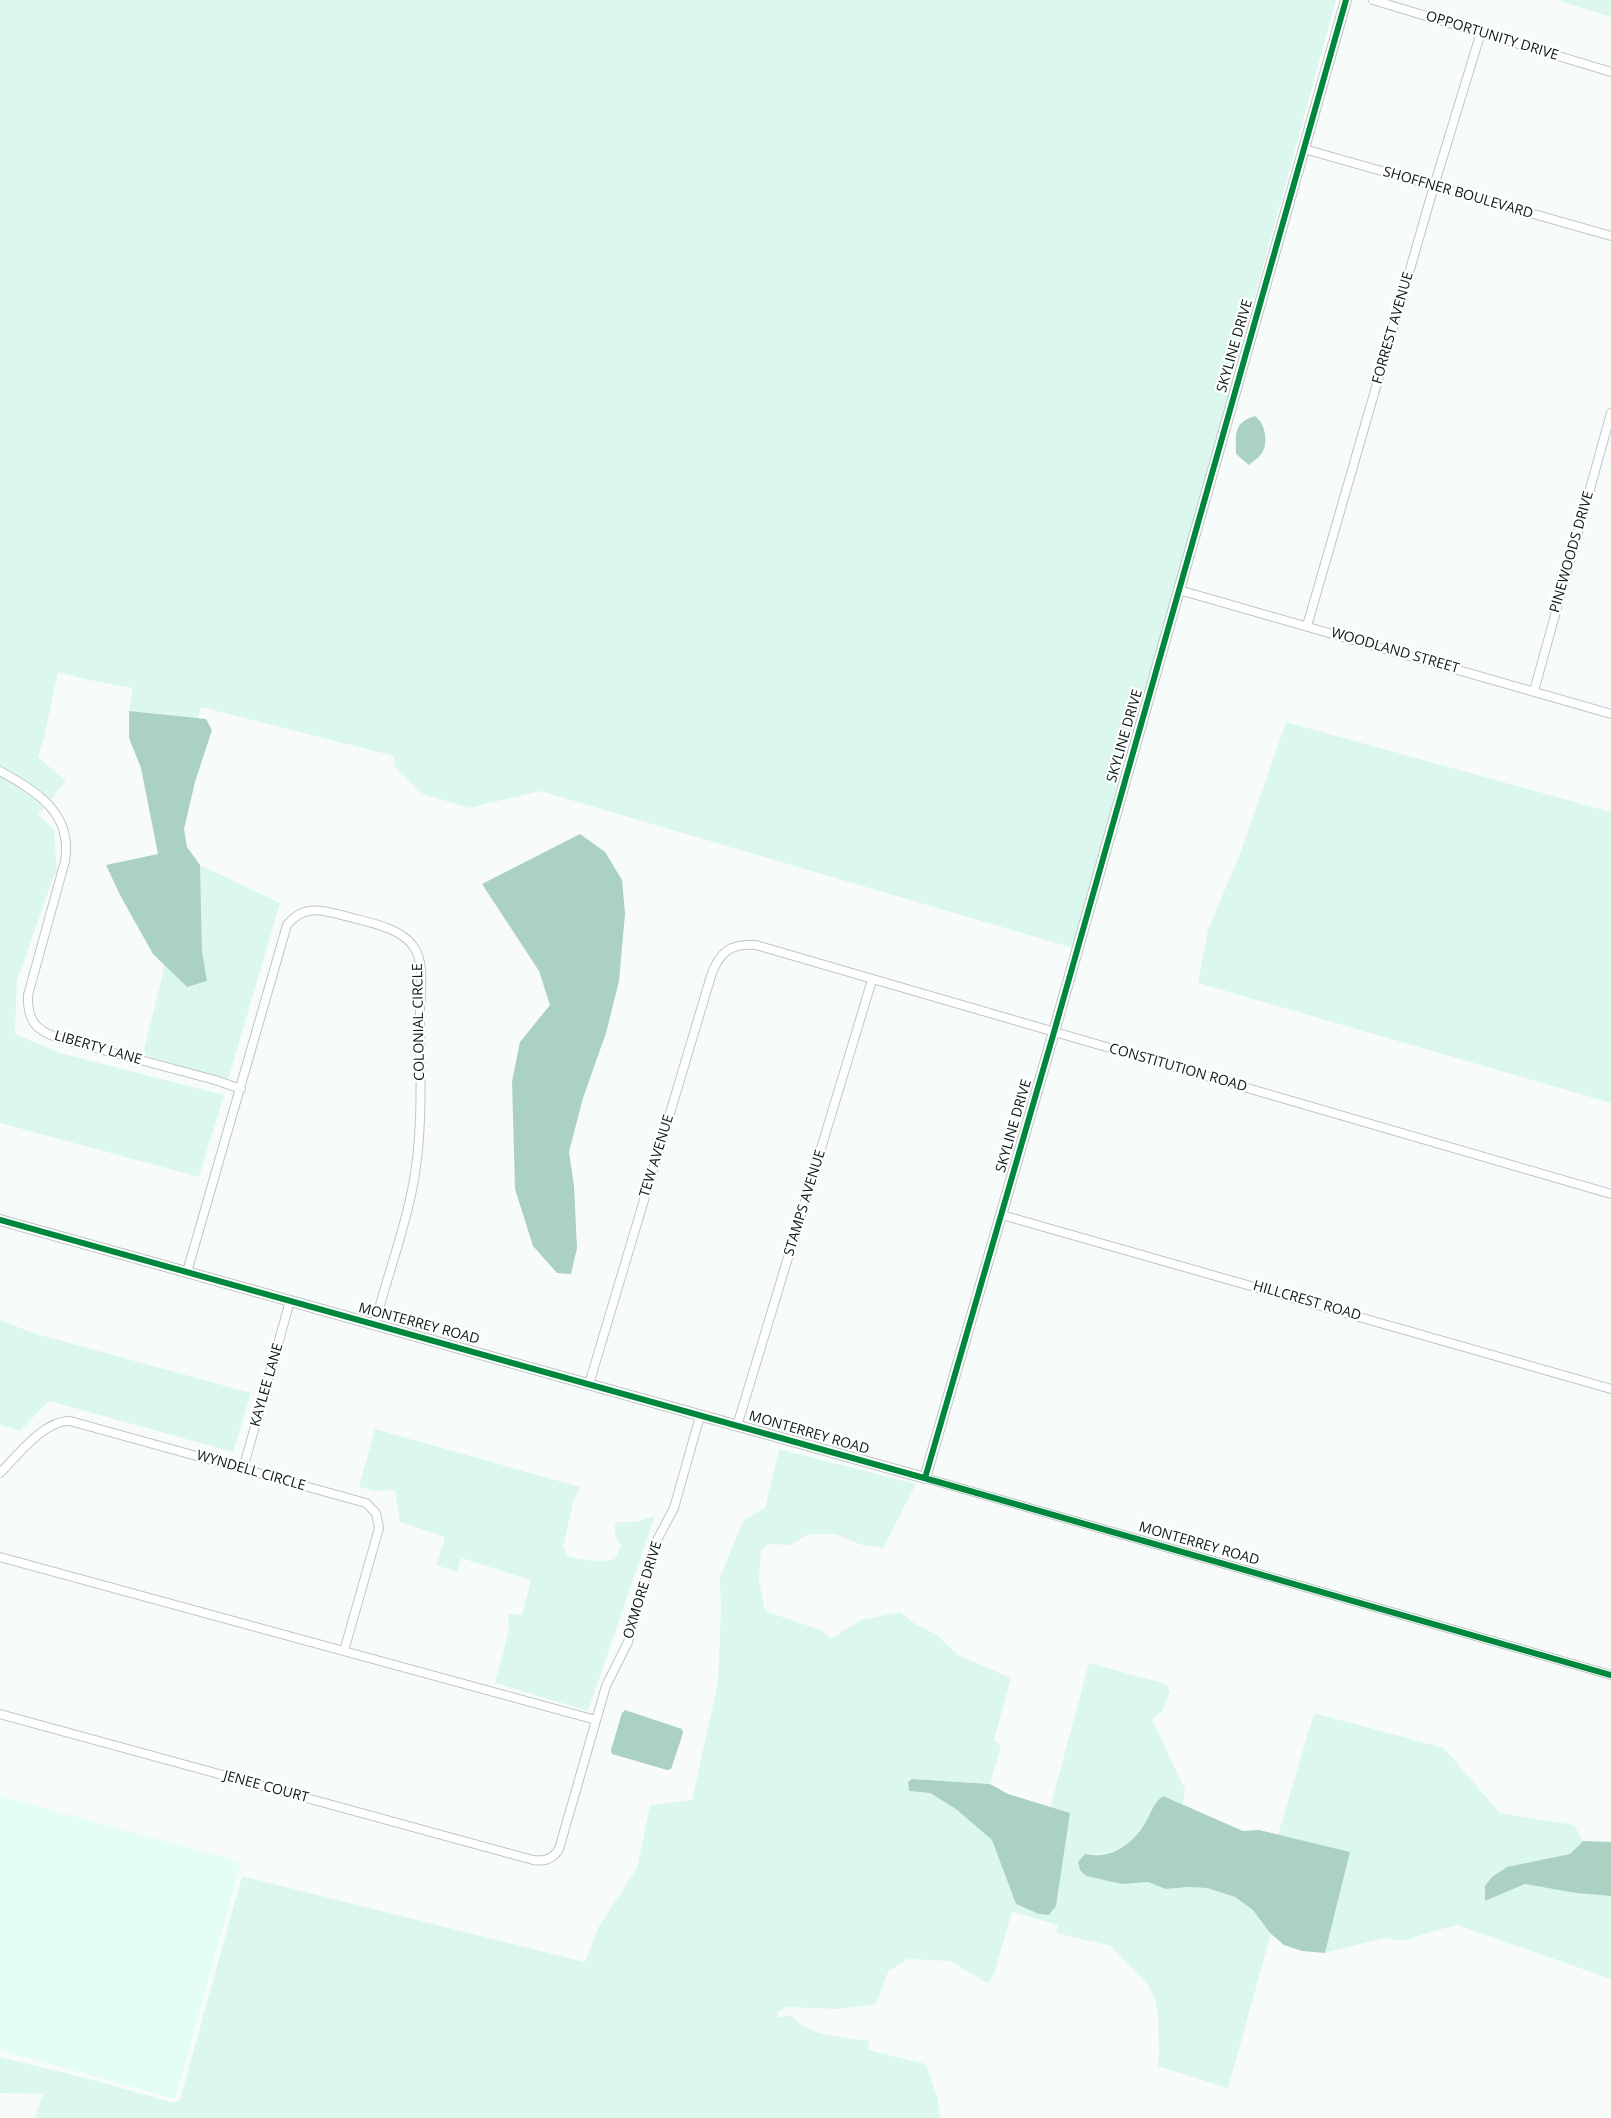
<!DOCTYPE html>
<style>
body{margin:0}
canvas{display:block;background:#f7fcfa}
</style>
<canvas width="1611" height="2118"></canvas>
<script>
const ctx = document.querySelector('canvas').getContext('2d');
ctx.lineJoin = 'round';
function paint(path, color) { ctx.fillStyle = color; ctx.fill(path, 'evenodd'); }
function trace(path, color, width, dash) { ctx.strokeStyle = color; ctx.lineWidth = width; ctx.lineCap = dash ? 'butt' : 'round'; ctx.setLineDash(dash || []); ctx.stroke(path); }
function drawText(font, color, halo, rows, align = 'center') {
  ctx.font = font + ' "Open Sans",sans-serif'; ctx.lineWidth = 4.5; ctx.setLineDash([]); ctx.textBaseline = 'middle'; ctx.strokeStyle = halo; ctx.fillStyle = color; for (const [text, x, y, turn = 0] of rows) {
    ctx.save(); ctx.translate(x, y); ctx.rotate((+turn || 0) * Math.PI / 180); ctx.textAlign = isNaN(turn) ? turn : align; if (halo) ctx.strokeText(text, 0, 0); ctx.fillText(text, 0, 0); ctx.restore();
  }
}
paint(new Path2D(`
 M0,1796L241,1862L175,2099L0,2050Z`), '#e4fef4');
paint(new Path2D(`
 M0,0H1336L1227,399L1073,948L540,791L469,808L423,794L393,765L394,756L201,707L198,718L129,711L133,688L89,680L58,672L44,738L38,757L66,781L51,800L39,789L0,766Z
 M1557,0H1611V17Z
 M1286,722L1611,812V1103L1198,983L1208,930L1241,851Z
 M0,776L32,796L44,808L38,815L54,829L57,873L54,875L17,981L15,1034L60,1053L224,1095L199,1177L0,1123Z
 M200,865L280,903L228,1080L146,1056L144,1049L163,974V964L187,987L207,981L202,951Z
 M0,1320L33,1333L251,1393L233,1452L49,1401L20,1431L0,1425Z
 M375,1429L580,1487L574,1499L563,1547L568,1556C585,1560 598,1563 615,1559L621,1546C615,1537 613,1532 616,1522H635L655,1516L588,1711L495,1683L509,1630L508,1614L522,1615L531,1580L461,1558L457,1572L436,1565L445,1537L400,1522L395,1490L375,1491L359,1487Z
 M779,1449L916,1484L883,1548L862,1545L835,1534H809L790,1545L768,1544L761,1550L759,1580L765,1611L821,1630L830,1639L861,1620L900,1612L918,1626L936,1634L958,1655L1011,1678L994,1740L1001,1745L990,1784L912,1779L909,1791L930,1793L956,1809L992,1840L1016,1904L1056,1906L1070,1813L1050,1808L1089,1663L1166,1684L1170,1692L1162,1711L1152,1720L1185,1789L1183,1805L1163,1796C1153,1803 1151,1812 1146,1822C1135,1846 1112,1855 1087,1855L1108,1880L1122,1884L1148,1882L1167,1889L1189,1887L1207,1888L1235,1897L1253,1910L1271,1934L1228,2088L1157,2066L1159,2058L1158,2014L1155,1999L1148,1985L1111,1946L1056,1933L1058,1925L1012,1912L994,1974L988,1984L950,1961L908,1959L888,1972L876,2004L839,2009L786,2007L778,2012L777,2018L791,2015C806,2037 845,2037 869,2041L868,2050L926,2064L938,2100L940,2118H35L43,2094L0,2093V2057L82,2077L174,2103L180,2100L242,1876L585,1962L599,1926L637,1868L650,1805L692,1800L718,1682L721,1610L720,1577L743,1521L765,1508Z
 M1314,1713L1444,1748L1500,1813L1574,1825L1583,1841L1570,1854L1540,1861L1486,1901L1525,1884L1576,1893L1611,1896V1979L1457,1925L1427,1933L1405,1941L1385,1938L1325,1953L1350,1852L1278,1835Z`), '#dcf8ee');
paint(new Path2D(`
 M1255,416C1265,423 1269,442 1262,453C1259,458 1253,461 1249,465L1236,454C1236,433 1233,423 1255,416Z
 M129,711L206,719L212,730L195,782L184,829L187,847L200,865L202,951L207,981L187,987L153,954L120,895L106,865L158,854L141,768L129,738Z
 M580,834L605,852L622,880L625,914L619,981L606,1033L583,1098L569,1152L574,1186L577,1248L571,1274L557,1273L533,1246L515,1189L512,1081L520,1042L550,1005L539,971L482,884Z
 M625,1710L682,1729L683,1733L671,1769L667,1770L612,1754L611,1750L622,1713Z
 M912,1779L990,1784L1008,1794L1070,1813L1056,1906L1049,1915L1039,1914L1016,1904L992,1840L956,1809L930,1793L909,1791L908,1782Z
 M1163,1796L1243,1831L1259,1830L1350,1852L1325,1953L1302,1951L1284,1945L1270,1933L1253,1910L1235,1897L1207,1888L1189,1887L1166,1889L1148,1882L1122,1884L1086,1876L1080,1870L1078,1862L1085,1854C1109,1860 1132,1845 1144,1825C1151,1814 1152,1804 1163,1796Z
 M1583,1841L1611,1842V1896L1576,1893L1525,1884L1485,1901V1886L1492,1877L1507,1867L1570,1854Z`), '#abd1c3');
const minor = new Path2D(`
 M1373,0L1611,72
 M1304,149L1611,236
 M1179,590L1611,714
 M1307,626L1434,186L1481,32
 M1534,691L1611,413
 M0,771C37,792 73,813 65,861L28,995C27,1020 35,1030 58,1038L215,1080L241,1089
 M1002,1215L1611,1389
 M187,1272L287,925C304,904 322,910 345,916C366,922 400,927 413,946C426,963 420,993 420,1013C420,1071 424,1133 412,1190C403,1236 386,1279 375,1324
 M589,1384L711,976C719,952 731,943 756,945L1611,1194
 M737,1426L872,980
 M243,1469L290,1301
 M0,1473C18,1455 44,1420 70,1421L366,1503L376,1513L379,1528L344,1651
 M925,1478L1611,1675
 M0,1557L596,1720
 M0,1714L533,1860C544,1862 553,1859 559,1849L606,1686L628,1642L656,1542L674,1508L700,1416`);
const tertiary = new Path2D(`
 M0,1220L925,1478L1054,1032L1346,0`);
trace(minor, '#bec8c5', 10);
trace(tertiary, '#bec8c5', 12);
trace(minor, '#fefffe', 8);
trace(tertiary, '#fefffe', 10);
trace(new Path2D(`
 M0,1220L942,1483L1611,1675
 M925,1478L1054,1032L1346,0`), '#00873e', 6);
drawText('14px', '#0b1b16', '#fff', [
 ["OPPORTUNITY DRIVE",1492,36,17],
 ["SHOFFNER BOULEVARD",1458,193,16],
 ["FORREST AVENUE",1393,328,-74],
 ["SKYLINE DRIVE",1235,346,-74],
 ["PINEWOODS DRIVE",1572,552,-74],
 ["WOODLAND STREET",1395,651,16],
 ["SKYLINE DRIVE",1125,736,-74],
 ["COLONIAL CIRCLE",419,1022,-91],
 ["LIBERTY LANE",98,1048,16],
 ["CONSTITUTION ROAD",1178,1068,16],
 ["SKYLINE DRIVE",1014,1126,-74],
 ["TEW AVENUE",657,1156,-73],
 ["STAMPS AVENUE",805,1203,-73],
 ["HILLCREST ROAD",1307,1301,16],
 ["MONTERREY ROAD",419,1324,15],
 ["KAYLEE LANE",267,1385,-74],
 ["MONTERREY ROAD",809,1433,16],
 ["WYNDELL CIRCLE",251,1471,16],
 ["MONTERREY ROAD",1199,1544,16],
 ["OXMORE DRIVE",643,1590,-73],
 ["JENEE COURT",266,1787,15]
]);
</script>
